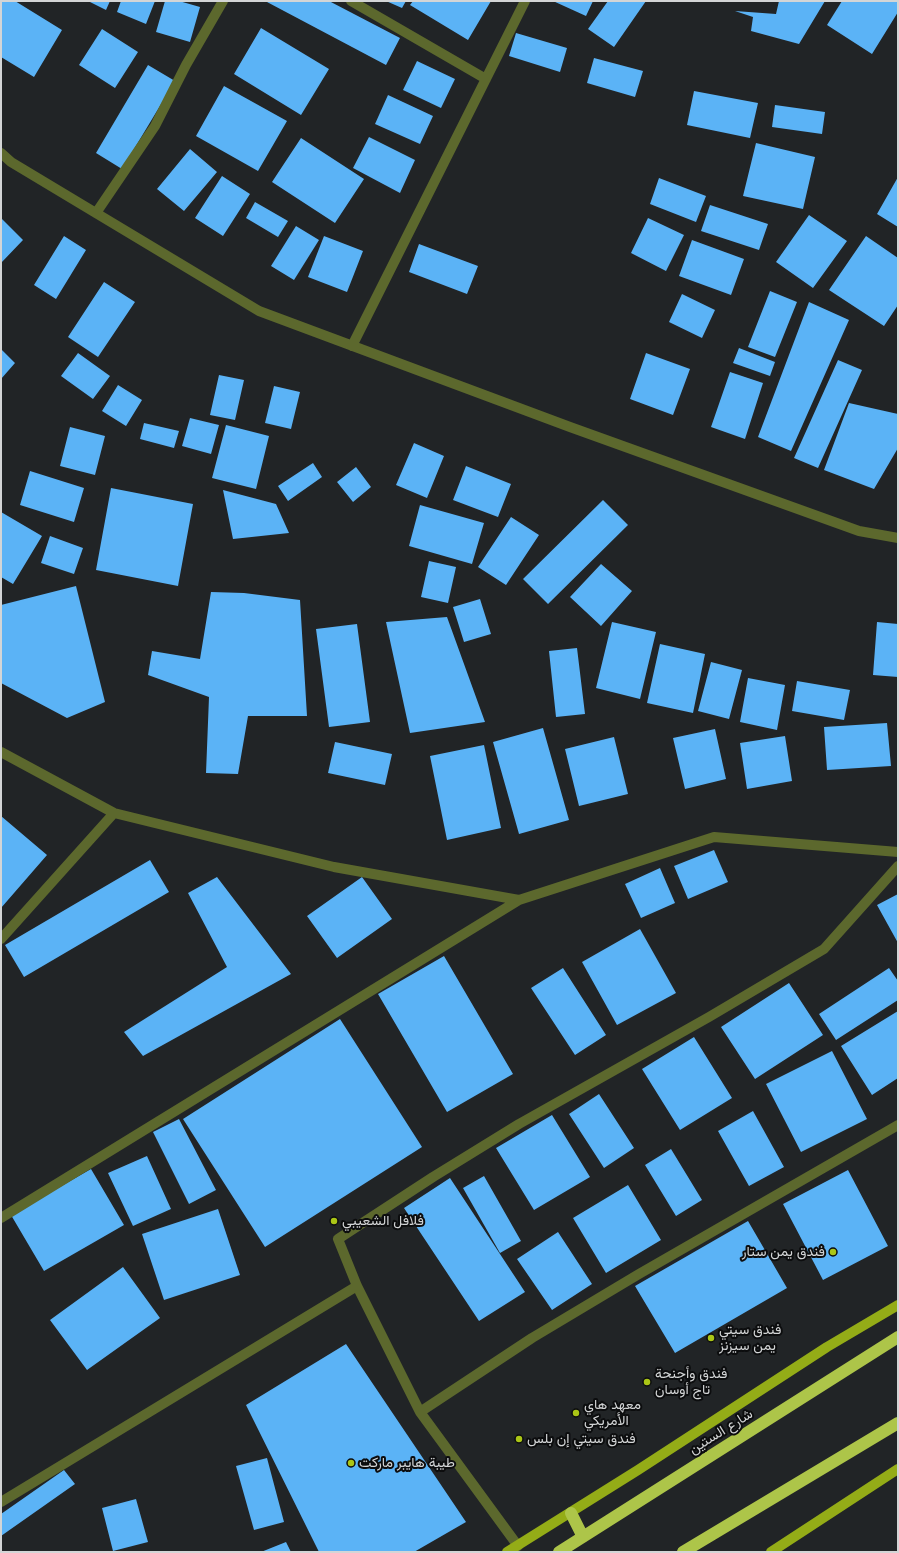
<!DOCTYPE html>
<meta charset="utf-8">
<style>
body{margin:0}
#map{position:relative;width:899px;height:1553px;overflow:hidden;background:#212426;font-family:Helvetica,sans-serif}
canvas{display:block}
.frame{position:absolute;inset:0;border:2px solid #d3d5d6;pointer-events:none}
</style>
<div id="map">
<canvas width="899" height="1553"></canvas>
<div class="frame"></div>
</div>
<script>
const ctx = document.querySelector('canvas').getContext('2d');
ctx.lineJoin = 'round';
function paint(path, color) { ctx.fillStyle = color; ctx.fill(path, 'evenodd'); }
function trace(path, color, width, dash) { ctx.strokeStyle = color; ctx.lineWidth = width; ctx.lineCap = dash ? 'butt' : 'round'; ctx.setLineDash(dash || []); ctx.stroke(path); }
function drawText(font, color, halo, rows, align = 'center') {
  ctx.font = font + ' Helvetica,Vazirmatn,sans-serif'; ctx.lineWidth = 4; ctx.setLineDash([]); ctx.textBaseline = 'middle'; ctx.strokeStyle = halo; ctx.fillStyle = color; for (const [text, x, y, turn = 0] of rows) {
    ctx.save(); ctx.translate(x, y); ctx.rotate((+turn || 0) * Math.PI / 180); ctx.textAlign = isNaN(turn) ? turn : align; if (halo) ctx.strokeText(text, 0, 0); ctx.fillText(text, 0, 0); ctx.restore();
  }
}
paint(new Path2D(`
 M1,1H15L62,30L34,77L1,57Z
 M88,1H110L106,10Z
 M121,1H155L146,24L117,12Z
 M165,1H179L200,7L190,42L156,32Z
 M268,1H329L400,38L386,65L267,2Z
 M386,1H406L402,8Z
 M413,1H491L468,40L410,5Z
 M553,1H593L586,16Z
 M608,1H646L614,47L588,29Z
 M779,1H825L799,44L751,31L753,17L735,11L776,14Z
 M842,1H898V12L872,54L827,25Z
 M261,28L329,69L301,115L234,74Z
 M102,29L138,52L115,88L79,65Z
 M516,33L567,48L560,72L509,56Z
 M594,58L643,71L635,97L587,83Z
 M417,61L455,79L441,108L403,90Z
 M148,65L175,81L122,169L96,153Z
 M224,86L287,121L258,171L196,136Z
 M694,91L758,103L750,138L687,125Z
 M388,95L433,116L420,144L375,124Z
 M775,105L825,112L822,134L772,127Z
 M369,137L415,160L400,193L353,168Z
 M301,138L364,179L335,223L272,182Z
 M756,143L815,157L803,209L743,196Z
 M190,149L217,172L184,211L157,189Z
 M222,176L250,194L223,236L195,218Z
 M898,177V227L877,214Z
 M659,178L706,196L696,222L650,204Z
 M255,202L288,221L278,237L246,218Z
 M710,205L768,224L759,250L701,231Z
 M809,215L847,241L813,288L776,262Z
 M1,218L23,240L1,263Z
 M648,218L684,235L666,271L631,253Z
 M296,226L319,240L294,280L271,266Z
 M64,236L86,250L56,299L34,285Z
 M324,236L363,251L347,292L308,277Z
 M866,236L898,258V305L884,326L829,290Z
 M692,240L744,259L731,295L679,276Z
 M419,244L478,266L467,294L409,272Z
 M104,282L135,302L98,357L68,337Z
 M770,291L797,302L775,357L748,347Z
 M682,294L715,310L702,338L669,322Z
 M809,302L849,320L791,451L758,437Z
 M739,348L775,362L770,376L733,363Z
 M1,349L15,363L1,379Z
 M78,353L110,376L93,399L61,376Z
 M646,353L690,369L673,415L630,399Z
 M838,360L862,370L818,468L794,458Z
 M730,372L763,383L745,439L711,427Z
 M219,375L244,380L235,420L210,415Z
 M118,385L142,400L126,426L102,411Z
 M274,386L300,392L291,429L265,423Z
 M849,403L898,414V448L874,489L824,470Z
 M190,418L219,425L211,454L182,446Z
 M144,423L179,431L174,448L140,439Z
 M226,425L269,436L256,489L212,478Z
 M70,427L105,436L95,475L60,466Z
 M414,443L444,456L427,498L396,485Z
 M313,463L322,477L288,501L278,486Z
 M466,466L511,484L498,517L453,500Z
 M356,467L371,487L353,502L337,482Z
 M30,471L84,488L74,522L20,505Z
 M111,488L193,504L178,586L96,570Z
 M223,490L276,504L289,533L233,539Z
 M603,500L628,525L548,604L523,579Z
 M420,505L484,523L472,564L409,546Z
 M1,512L42,536L13,584L1,577Z
 M511,517L539,535L506,585L478,567Z
 M50,536L83,548L74,574L41,563Z
 M429,561L456,567L448,603L421,597Z
 M601,564L632,591L601,626L570,597Z
 M76,586L105,702L67,718L1,683V605Z
 M211,592L244,593L300,600L307,716H248L238,774L206,773L209,697L148,675L152,651L200,659Z
 M480,599L491,634L464,642L453,607Z
 M447,617L485,722L410,733L386,622Z
 M612,622L656,632L640,699L596,688Z
 M877,622L898,624V677L873,675Z
 M357,624L370,722L329,727L316,629Z
 M660,644L705,654L693,713L647,703Z
 M577,648L585,714L556,717L549,651Z
 M711,662L742,670L729,719L698,711Z
 M748,678L785,685L777,730L740,722Z
 M797,681L850,690L844,720L792,711Z
 M887,723L891,766L827,770L824,727Z
 M543,728L569,820L519,834L493,742Z
 M715,729L726,779L685,789L673,738Z
 M785,736L792,781L747,789L740,743Z
 M614,737L628,794L579,806L565,749Z
 M335,742L392,754L385,785L328,773Z
 M484,745L501,828L447,840L430,756Z
 M1,816L47,855L1,908Z
 M714,850L728,882L688,899L674,866Z
 M150,860L169,892L24,977L5,945Z
 M660,868L675,903L641,918L625,884Z
 M217,877L291,974L143,1056L124,1032L227,967L188,893Z
 M362,877L392,919L337,958L307,916Z
 M898,894V943L877,905Z
 M640,929L676,993L617,1025L582,962Z
 M444,956L513,1074L447,1112L378,994Z
 M563,968L606,1035L575,1055L531,988Z
 M889,968L898,981V1000L836,1040L819,1014Z
 M789,983L823,1035L755,1079L721,1027Z
 M898,1011V1078L872,1095L841,1046Z
 M340,1019L422,1147L265,1247L183,1119Z
 M694,1037L732,1098L680,1130L642,1069Z
 M832,1051L867,1119L801,1152L766,1084Z
 M599,1094L634,1148L604,1168L569,1114Z
 M753,1111L784,1167L749,1186L718,1131Z
 M552,1115L590,1177L534,1210L496,1148Z
 M179,1119L216,1190L189,1204L153,1132Z
 M671,1149L702,1200L676,1216L645,1165Z
 M147,1156L171,1209L133,1226L108,1173Z
 M91,1169L124,1225L44,1271L11,1215Z
 M848,1170L888,1246L823,1280L783,1204Z
 M484,1176L521,1241L500,1253L463,1188Z
 M450,1178L525,1292L479,1321L404,1208Z
 M628,1185L661,1240L606,1273L573,1218Z
 M218,1209L240,1275L164,1300L142,1234Z
 M748,1221L787,1288L675,1353L635,1286Z
 M558,1232L592,1284L552,1310L517,1259Z
 M123,1267L160,1318L87,1370L50,1320Z
 M346,1344L466,1522L414,1552H319L246,1405Z
 M267,1458L284,1522L254,1530L236,1466Z
 M64,1470L75,1484L1,1536V1514Z
 M136,1499L148,1542L113,1551L102,1508Z
 M286,1542L291,1552H261Z`), '#5bb3f6');
trace(new Path2D(`
 M351,1L486,79
 M1,153L11,162L259,311L570,427L859,531L898,538
 M96,213L155,126L186,65L223,1
 M352,346L525,1
 M1,752L114,813L334,867L519,900L714,837L898,852
 M1,939L114,813
 M1,1218L519,900
 M420,1412L532,1338L639,1274L898,1125
 M1,1502L357,1286
 M518,1546L420,1412L357,1286L338,1239L433,1177L519,1124L709,1017L824,949L898,866`), '#5c682d', 10);
trace(new Path2D(`
 M507,1552L638,1470L827,1347L898,1305
 M771,1552L898,1469`), '#94ac17', 10);
trace(new Path2D(`
 M571,1513L583,1537
 M559,1552L898,1337
 M683,1552L898,1423`), '#adc549', 12);
for (const [x, y, r, color] of [
 [334,1221,4,"#abc616"],
 [833,1252,4,"#abc616"],
 [711,1338,4,"#abc616"],
 [647,1382,4,"#abc616"],
 [576,1413,4,"#abc616"],
 [519,1439,4,"#abc616"],
 [351,1463,4,"#abc616"]
]) { const dot = new Path2D(); dot.arc(x, y, r, 0, 2 * Math.PI); ctx.fillStyle = color; ctx.fill(dot); trace(dot, '#0c0d0e', 1.5); }
drawText('14px', '#d3d5d6', '#0c0d0e', [
 ["فلافل الشعيبي",342,1221],
 ["فندق يمن ستار",825,1252,"right"],
 ["فندق سيتي",719,1330],
 ["يمن سيزنز",719,1346],
 ["فندق وأجنحة",655,1374],
 ["تاج أوسان",655,1390],
 ["معهد هاي",584,1405],
 ["الأمريكي",584,1421],
 ["فندق سيتي إن بلس",527,1439],
 ["طيبة هايبر ماركت",359,1463]
], 'left');
drawText('14px', '#d3d5d6', '#0c0d0e', [
 ["شارع الستين",721,1432,-32]
]);
</script>
